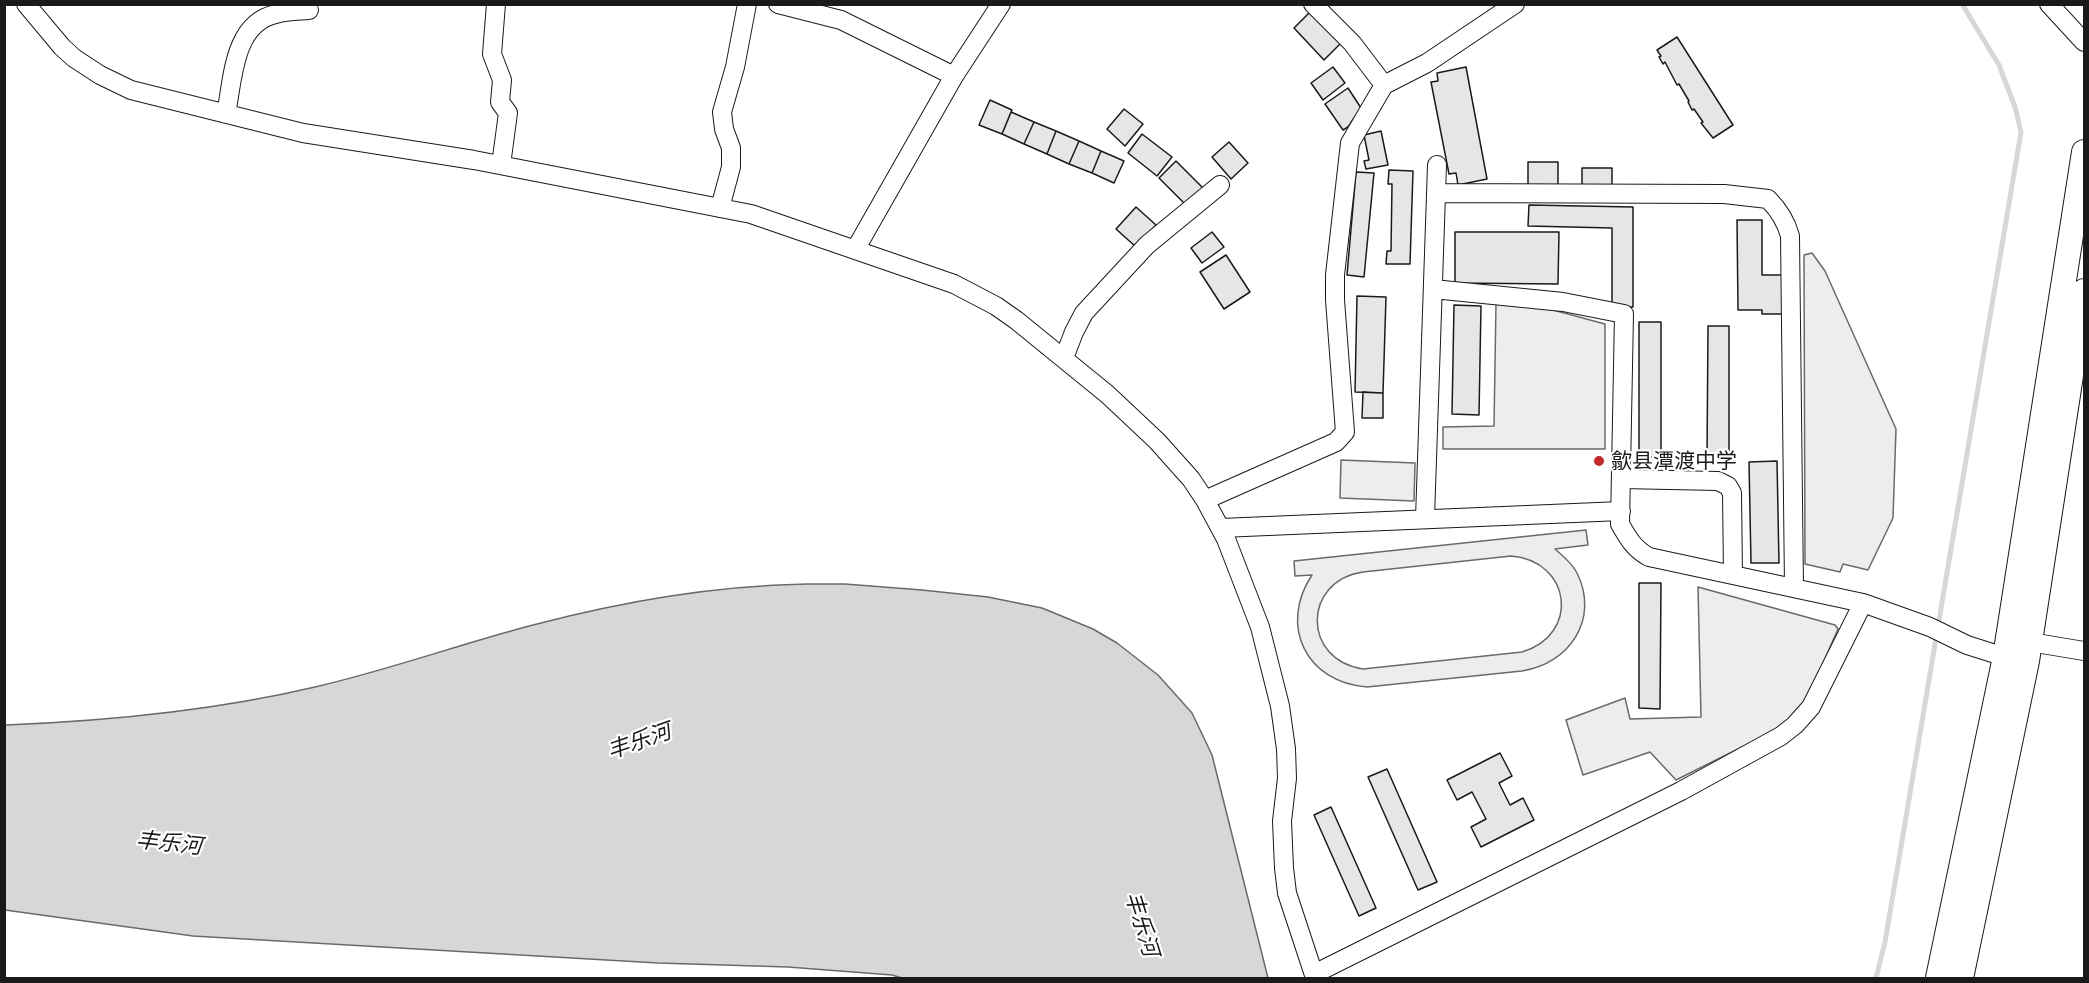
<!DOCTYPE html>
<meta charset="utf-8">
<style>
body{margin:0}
#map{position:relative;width:2089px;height:983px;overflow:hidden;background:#fff;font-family:"Exo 2",sans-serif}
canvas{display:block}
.frame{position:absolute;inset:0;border:6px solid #1a1a1a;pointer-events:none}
</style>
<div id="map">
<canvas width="2089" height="983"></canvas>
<div class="frame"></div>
</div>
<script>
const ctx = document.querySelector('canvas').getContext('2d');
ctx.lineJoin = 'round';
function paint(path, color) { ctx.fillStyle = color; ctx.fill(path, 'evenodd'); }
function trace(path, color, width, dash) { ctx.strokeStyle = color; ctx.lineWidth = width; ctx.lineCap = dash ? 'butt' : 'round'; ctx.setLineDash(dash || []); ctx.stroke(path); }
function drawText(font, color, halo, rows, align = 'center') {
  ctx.font = font + ' "Exo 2","Noto Sans SC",sans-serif'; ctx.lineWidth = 4.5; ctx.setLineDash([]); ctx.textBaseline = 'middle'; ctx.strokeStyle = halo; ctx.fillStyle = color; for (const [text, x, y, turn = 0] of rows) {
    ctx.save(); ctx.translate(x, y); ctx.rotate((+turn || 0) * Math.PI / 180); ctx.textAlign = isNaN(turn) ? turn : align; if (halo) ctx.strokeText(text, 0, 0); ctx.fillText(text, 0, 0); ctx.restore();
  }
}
const green = new Path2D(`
 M1812,253L1825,271L1896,429L1893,518L1868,570L1843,564L1840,572L1805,564L1804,255Z
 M1496,303H1527L1605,324V449H1443V427L1494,426Z
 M1341,460L1415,463L1414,501L1340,498Z
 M1586,530L1588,545L1555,549C1563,556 1572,563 1577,573C1600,619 1569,664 1522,671L1367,687C1307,683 1278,626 1312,575L1295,576L1294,561ZM1511,556C1572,561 1580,635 1522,652L1363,669C1302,660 1302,581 1363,572Z
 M1698,587L1835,625L1838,629L1805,704L1778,729L1676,780L1650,752L1583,775L1566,720L1625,698L1630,719L1701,717Z`);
paint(green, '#ededed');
trace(green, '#6a6a6a', 1.5);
const water = new Path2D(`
 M807,584H845L922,590L988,597L1042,608L1093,629L1117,643L1158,675L1192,713L1212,755L1268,978H902L892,975L788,967L658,963L193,936L5,910V725C109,721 213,711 315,687C389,670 460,644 533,625C625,601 712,586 807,584Z`);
paint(water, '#d7d7d7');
trace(water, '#6a6a6a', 1.5);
trace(new Path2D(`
 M1876,978L1885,942L2021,132L2015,107L1999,65L1962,4`), '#d7d7d7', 5);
const building = new Path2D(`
 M1310,12L1341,43L1324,60L1294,28Z
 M1677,37L1733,125L1713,138L1701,123L1703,122L1694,109L1692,110L1688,102L1689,101L1679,84L1677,85L1665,62L1663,64L1659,57L1661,56L1657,50Z
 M1333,67L1345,83L1323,100L1311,83Z
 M1466,67L1487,179L1458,185L1456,173L1449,174L1431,82L1438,81L1437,73Z
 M1348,88L1361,108L1348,127L1343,130L1325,104Z
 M990,100L1012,110L1002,134L979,125Z
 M1124,109L1143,124L1125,146L1107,129Z
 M1011,112L1034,122L1024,144L1002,134Z
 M1034,122L1056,131L1047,154L1024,144Z
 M1056,131L1079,141L1069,164L1047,154Z
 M1381,131L1388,165L1366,169L1364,161L1369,160L1364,135Z
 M1142,134L1172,157L1157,176L1128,153Z
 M1079,141L1101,151L1092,173L1069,164Z
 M1229,142L1248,163L1231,179L1212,157Z
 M1101,151L1124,161L1114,183L1092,173Z
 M1176,161L1203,188L1186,205L1159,178Z
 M1528,162H1558V185H1528Z
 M1582,168H1612V190H1582Z
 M1389,170L1413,171L1410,264H1386L1387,251H1391L1392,184H1388Z
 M1356,172L1374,173L1364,277L1347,275Z
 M1529,205L1633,207V307H1612V228L1528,226Z
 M1136,207L1156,225L1136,247L1116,229Z
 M1737,220H1762V275H1783V314H1762V310H1738Z
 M1212,232L1224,247L1202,263L1191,248Z
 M1455,232H1559L1558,284L1455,283Z
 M1226,255L1250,292L1224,309L1200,272Z
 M1357,296L1386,297L1383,393L1355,392Z
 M1454,305L1481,306L1479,415L1452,414Z
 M1639,322H1661V457H1639Z
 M1708,326H1729V457H1707Z
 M1363,392L1383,393V418H1362Z
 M1777,461L1779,563H1751L1749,462Z
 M1639,583H1661L1660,709L1639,708Z
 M1500,753L1512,776L1499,783L1510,805L1523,798L1534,820L1481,847L1471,827L1486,819L1472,792L1457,800L1447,780Z
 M1387,769L1437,882L1418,890L1368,777Z
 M1331,807L1376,908L1359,916L1314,815Z`);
paint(building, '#e6e6e6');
trace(building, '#1a1a1a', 1.5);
const minor = new Path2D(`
 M26,4L62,47L74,58L100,75L131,90L303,133L474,160L751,214L954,284L996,306L1016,320L1107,394L1157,441L1191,479L1205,500L1226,539L1260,627L1280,706L1286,749L1287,778L1282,821L1284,868L1287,893L1315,978
 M496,4L492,54L502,80L500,102L508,113L501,165
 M778,4L841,20L954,76
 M1313,4L1352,43L1384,85
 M2049,4L2084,42
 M226,114C233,80 233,23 276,14C286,11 298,11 309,10
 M1436,193L1724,194L1768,199C1779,210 1786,221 1790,236L1794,588
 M720,208L731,167V148L724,129L722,112L735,67L747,4
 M855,250L954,76L1001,4
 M1433,289L1563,302L1624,314L1620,524C1628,538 1634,549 1649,557L1863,603L1930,627L1967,645L2005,657
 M1064,358L1074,332L1084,313L1147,245L1220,185
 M1621,479L1718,481L1728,486L1732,493L1733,575
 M1205,500L1336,442L1345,432L1335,300V275L1350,143L1384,85L1427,63L1515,4
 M1425,518L1437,165
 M1221,528L1621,511
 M2030,642L2084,651
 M1314,974L1681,791L1781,736L1795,725L1811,707L1863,603`);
const major = new Path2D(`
 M1938,978L2005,657L2084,152
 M1961,978L2027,661L2084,291`);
trace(minor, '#1a1a1a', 20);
trace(major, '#1a1a1a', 26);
trace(minor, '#fff', 18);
trace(major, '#fff', 24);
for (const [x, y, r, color] of [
 [1599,461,6,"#c62828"]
]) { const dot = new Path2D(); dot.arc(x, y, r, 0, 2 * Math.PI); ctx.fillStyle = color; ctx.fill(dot); trace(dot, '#fff', 2); }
drawText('21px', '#1a1a1a', '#fff', [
 ["歙县潭渡中学",1611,461]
], 'left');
drawText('italic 22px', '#1a1a1a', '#fff', [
 ["丰乐河",639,741,-19],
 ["丰乐河",169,843,6],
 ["丰乐河",1142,924,73]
]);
</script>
